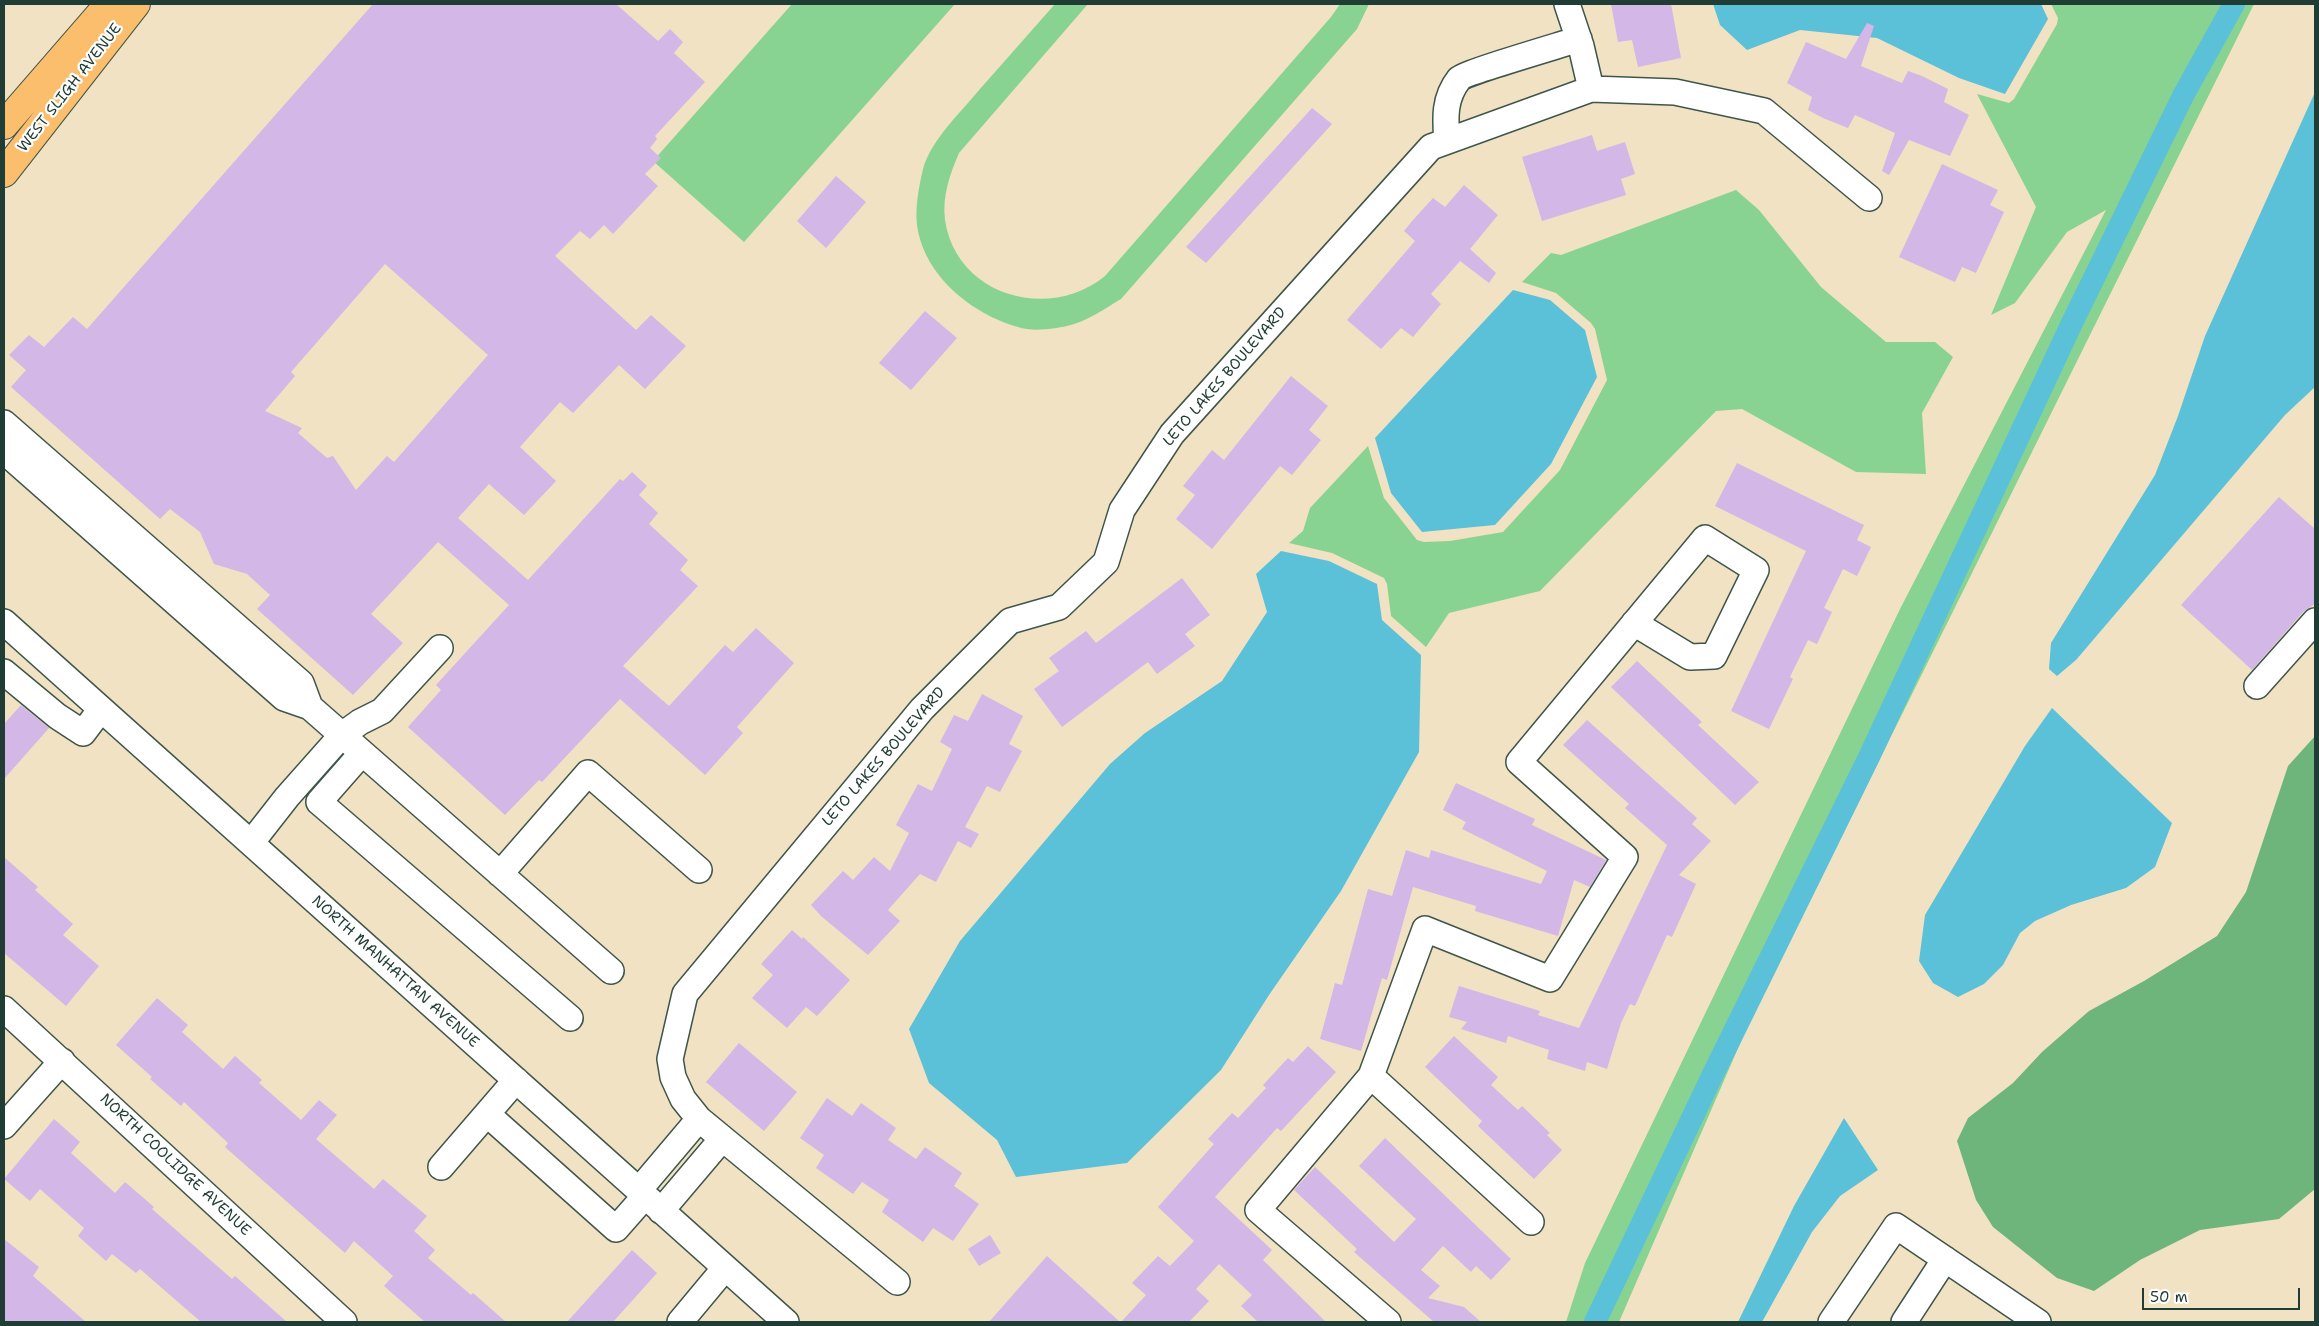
<!DOCTYPE html>
<style>
body{margin:0}
#map{position:relative;width:2319px;height:1326px;overflow:hidden;background:#f1e2c4;font-family:"Shantell Sans",sans-serif}
canvas{display:block}
.frame{position:absolute;inset:0;border:5px solid #1f3d34;pointer-events:none}
.scale{position:absolute;left:2142px;top:1288px;width:158px;height:22px;box-sizing:border-box;border:2px solid #1f3d34;border-top:0;padding-left:6px;font-size:15px;line-height:18px;white-space:nowrap;color:#1f3d34;-webkit-text-stroke:4px #fff;paint-order:stroke}
</style>
<div id="map">
<canvas width="2319" height="1326"></canvas>
<div class="frame"></div>
<div class="scale">50 m</div>
</div>
<script>
const ctx = document.querySelector('canvas').getContext('2d');
ctx.lineJoin = 'round';
function paint(path, color) { ctx.fillStyle = color; ctx.fill(path, 'evenodd'); }
function trace(path, color, width, dash) { ctx.strokeStyle = color; ctx.lineWidth = width; ctx.lineCap = dash ? 'butt' : 'round'; ctx.setLineDash(dash || []); ctx.stroke(path); }
function drawText(font, color, halo, rows, align = 'center') {
  ctx.font = font + ' "Shantell Sans",sans-serif'; ctx.lineWidth = 4.5; ctx.setLineDash([]); ctx.textBaseline = 'middle'; ctx.strokeStyle = halo; ctx.fillStyle = color; for (const [text, x, y, turn = 0] of rows) {
    ctx.save(); ctx.translate(x, y); ctx.rotate((+turn || 0) * Math.PI / 180); ctx.textAlign = isNaN(turn) ? turn : align; if (halo) ctx.strokeText(text, 0, 0); ctx.fillText(text, 0, 0); ctx.restore();
  }
}
paint(new Path2D(`
 M792,4H955L744,242L653,161Z
 M1055,4H1088L959,153C950,174 942,196 945,220C956,296 1049,322 1105,276L1331,17L1340,4H1369L1357,29L1121,299C1104,309 1086,322 1067,326C1053,329 1032,332 1018,327C972,314 924,276 917,225C915,207 919,186 923,169C931,140 961,112 980,89C1005,61 1030,32 1055,4Z
 M2051,4H2254L1749,1023L1619,1322H1566L1585,1263L1900,609L2106,210L2067,232L2015,303L1991,315L2036,207L1977,94L2009,103L2014,99L2057,24L2058,18Z
 M1736,190L1759,210L1821,287L1886,342H1935L1953,357L1922,413L1926,474L1856,472L1742,409L1716,411L1540,591L1449,613L1426,647L1391,616L1387,584L1384,578L1332,553L1289,543L1303,531L1310,508L1368,446L1384,498L1417,540L1424,542L1450,541L1503,532L1560,470L1607,380L1595,329L1591,323L1556,293L1522,282L1551,253L1561,255Z`), '#88d391');
paint(new Path2D(`
 M2315,736V1189L2279,1219L2200,1230L2140,1260L2094,1291L2057,1278L1993,1227L1976,1200L1957,1141L1968,1118L2013,1083L2042,1052L2089,1011L2144,981L2217,936L2246,892L2288,766Z`), '#6eb57b');
paint(new Path2D(`
 M1713,4H2041L2048,19L2005,94L1959,78L1877,38L1800,30L1747,50L1720,25Z
 M2315,92V387L2285,415L2076,660L2057,676L2049,669L2051,643L2155,475L2178,416L2205,336Z
 M1513,290L1550,300L1585,330L1597,377L1551,464L1495,525L1422,532L1391,493L1375,438Z
 M1281,551L1329,561L1377,584L1382,620L1421,655L1419,752L1341,891L1269,995L1221,1070L1127,1163L1016,1177L997,1140L929,1083L909,1029L960,941L1110,764L1145,733L1222,681L1267,612L1256,574Z
 M2052,708L2172,823L2155,867L2126,888L2071,905L2035,921L2020,933L2003,965L1984,984L1958,997L1933,983L1919,961L1925,915L2025,746Z
 M1844,1118L1878,1170L1840,1196L1812,1232L1762,1322H1738L1794,1206Z`), '#5bc1d8');
trace(new Path2D(`
 M1595,1322L1714,1072L1869,757L2071,325L2184,94L2234,4`), '#5bc1d8', 22);
paint(new Path2D(`
 M373,4H616L658,41L670,29L683,42L674,53L705,82L655,136L657,139L650,148L661,158L645,174L658,186L613,234L604,225L590,239L580,231L555,256L636,330L651,315L686,346L645,389L619,365L573,413L560,402L520,447L556,481L524,515L489,484L458,518L528,580L620,479L623,481L632,472L647,486L639,495L658,513L649,524L688,560L680,570L698,586L623,666L669,706L725,645L733,652L756,628L794,663L737,727L743,733L705,775L620,699L542,782L539,780L505,815L408,727L441,690L436,685L509,605L438,542L371,614L403,643L353,695L257,609L270,595L247,574L214,564L200,532L170,509L160,519L11,387L26,370L9,355L29,335L44,347L73,317L87,329ZM385,264L488,355L394,462L387,456L356,490L333,456L327,458L298,433L302,428L265,411L295,376L291,372Z
 M1611,4H1671L1681,58L1638,67L1632,40L1618,42Z
 M1867,23L1874,26L1861,66L1902,83L1908,71L1922,76L1948,89L1944,102L1969,115L1950,156L1909,140L1889,175L1882,171L1895,133L1855,115L1848,128L1823,118L1808,110L1812,97L1787,83L1806,42L1846,59Z
 M1312,108L1332,124L1206,263L1186,247Z
 M1592,135L1597,151L1625,142L1635,174L1621,179L1626,195L1542,221L1522,157Z
 M1942,164L1998,190L1990,205L2004,212L1976,273L1962,267L1955,282L1899,257Z
 M836,176L866,202L826,248L797,221Z
 M1464,185L1498,215L1470,249L1496,273L1489,283L1460,261L1431,294L1441,304L1424,324L1413,337L1401,328L1381,349L1347,320L1415,241L1404,231L1413,220L1433,198L1445,207Z
 M925,311L957,338L911,390L879,363Z
 M1291,376L1328,406L1309,430L1321,440L1292,475L1280,466L1212,549L1176,519L1195,495L1183,486L1212,450L1224,460Z
 M1737,463L1864,525L1857,540L1871,547L1857,576L1843,569L1824,608L1832,612L1817,644L1808,640L1790,677L1793,679L1769,729L1731,711L1806,551L1715,506Z
 M2279,497L2315,529V604L2304,611L2252,670L2181,605Z
 M1182,578L1210,615L1185,634L1195,646L1157,674L1148,662L1062,727L1034,689L1059,671L1049,658L1086,631L1096,643Z
 M1637,661L1702,722L1698,725L1759,782L1735,805L1611,687Z
 M982,694L1023,716L1009,744L1022,751L1000,792L987,786L965,827L979,834L971,848L958,841L936,882L920,874L888,910L900,921L868,955L821,916L811,905L843,871L853,880L874,857L890,871L909,833L896,825L905,808L918,784L932,791L952,749L940,742L954,715L968,721Z
 M21,705L49,728L4,779V724Z
 M1587,720L1697,818L1692,824L1711,841L1679,875L1696,884L1672,937L1667,935L1635,1006L1630,1004L1621,1023L1607,1069L1587,1062L1585,1071L1547,1059L1549,1050L1508,1036L1506,1043L1461,1029L1467,1022L1449,1017L1459,986L1540,1011L1538,1015L1579,1028L1667,845L1625,808L1629,804L1563,745Z
 M1456,783L1535,819L1532,825L1606,860L1590,887L1574,880L1558,936L1475,911L1476,906L1413,887L1387,980L1382,978L1361,1051L1320,1039L1335,983L1342,985L1368,889L1392,896L1406,850L1429,858L1431,850L1541,884L1547,871L1462,829L1466,822L1443,810Z
 M4,857L38,887L35,890L73,924L63,935L99,966L66,1006L4,953Z
 M792,930L802,939L803,937L850,980L817,1016L806,1007L787,1028L752,998L773,975L761,964Z
 M157,998L188,1025L182,1032L223,1069L235,1056L262,1080L259,1083L301,1120L319,1100L337,1115L316,1139L374,1189L383,1179L427,1216L414,1231L435,1250L428,1258L471,1295L473,1293L506,1322H425L384,1286L393,1276L354,1241L345,1253L225,1147L228,1143L184,1102L181,1106L150,1079L152,1077L116,1045Z
 M1454,1036L1498,1077L1491,1085L1518,1110L1522,1106L1550,1133L1547,1135L1562,1150L1534,1179L1478,1126L1482,1121L1425,1067Z
 M739,1043L797,1092L764,1131L706,1082Z
 M1308,1046L1336,1072L1281,1131L1277,1128L1215,1197L1272,1250L1263,1260L1326,1322H1258L1241,1306L1252,1295L1219,1264L1196,1289L1209,1301L1189,1322H1121L1146,1295L1132,1283L1158,1256L1170,1266L1194,1241L1158,1207L1214,1144L1208,1139L1232,1113L1238,1118L1266,1088L1263,1085L1288,1058L1293,1062Z
 M827,1098L852,1116L861,1103L896,1128L888,1140L916,1159L925,1147L962,1173L954,1186L979,1204L953,1241L933,1228L923,1242L882,1212L889,1200L862,1182L853,1194L816,1168L824,1155L800,1138Z
 M54,1119L80,1142L71,1153L115,1193L125,1182L154,1207L152,1209L232,1279L235,1276L287,1322H201L140,1269L136,1273L112,1254L106,1261L78,1236L84,1228L40,1189L30,1201L4,1179Z
 M1385,1138L1511,1259L1491,1280L1476,1266L1471,1272L1443,1246L1421,1270L1440,1286L1428,1298L1464,1307L1481,1322H1434L1354,1252L1357,1249L1294,1190L1315,1167L1394,1242L1416,1219L1359,1166Z
 M990,1235L1001,1253L979,1266L968,1249Z
 M4,1239L39,1267L33,1276L86,1322H4Z
 M632,1250L657,1273L613,1322H567Z
 M1047,1256L1120,1322H989Z`), '#d2b7e7');
const minor = new Path2D(`
 M1567,4L1581,46L1591,89
 M1447,141C1445,118 1444,98 1459,79C1464,73 1564,44 1579,39
 M4,423L301,683L310,707
 M4,451L284,698L310,707L611,971
 M4,622L786,1322
 M4,672L57,716L83,733L101,709
 M2257,686L2315,621
 M362,753L319,802L570,1018
 M251,843L287,797L342,735L360,722L382,711L440,648
 M500,874L588,773L699,870
 M4,1009L344,1322
 M1371,1076L1531,1222
 M487,1114L616,1229L645,1196
 M4,1126L62,1061
 M441,1167L516,1080
 M639,1190L699,1119
 M661,1211L722,1139
 M897,1282L699,1119L683,1099L673,1077L670,1059L685,994L922,709L1010,621L1059,607L1106,562L1122,510L1172,434L1431,147L1591,89L1675,92L1764,111L1869,198
 M680,1322L725,1268
 M1388,1322L1258,1210L1371,1076L1425,929L1550,979L1625,857L1519,762L1705,538L1756,570L1714,656L1690,657L1634,623
 M1831,1322L1896,1226L2038,1322
 M1904,1322L1945,1259`);
const major = new Path2D(`
 M4,125L109,4
 M4,173L136,4`);
trace(minor, '#3e564a', 28);
trace(major, '#3e564a', 30);
trace(minor, '#fff', 25);
trace(major, '#fabe6d', 28);
drawText('15px', '#1f3d34', '#fff', [
 ["WEST SLIGH AVENUE",70,88,-52],
 ["LETO LAKES BOULEVARD",1225,377,-49],
 ["LETO LAKES BOULEVARD",884,757,-49],
 ["NORTH MANHATTAN AVENUE",395,972,42],
 ["NORTH COOLIDGE AVENUE",175,1165,43]
]);
</script>
